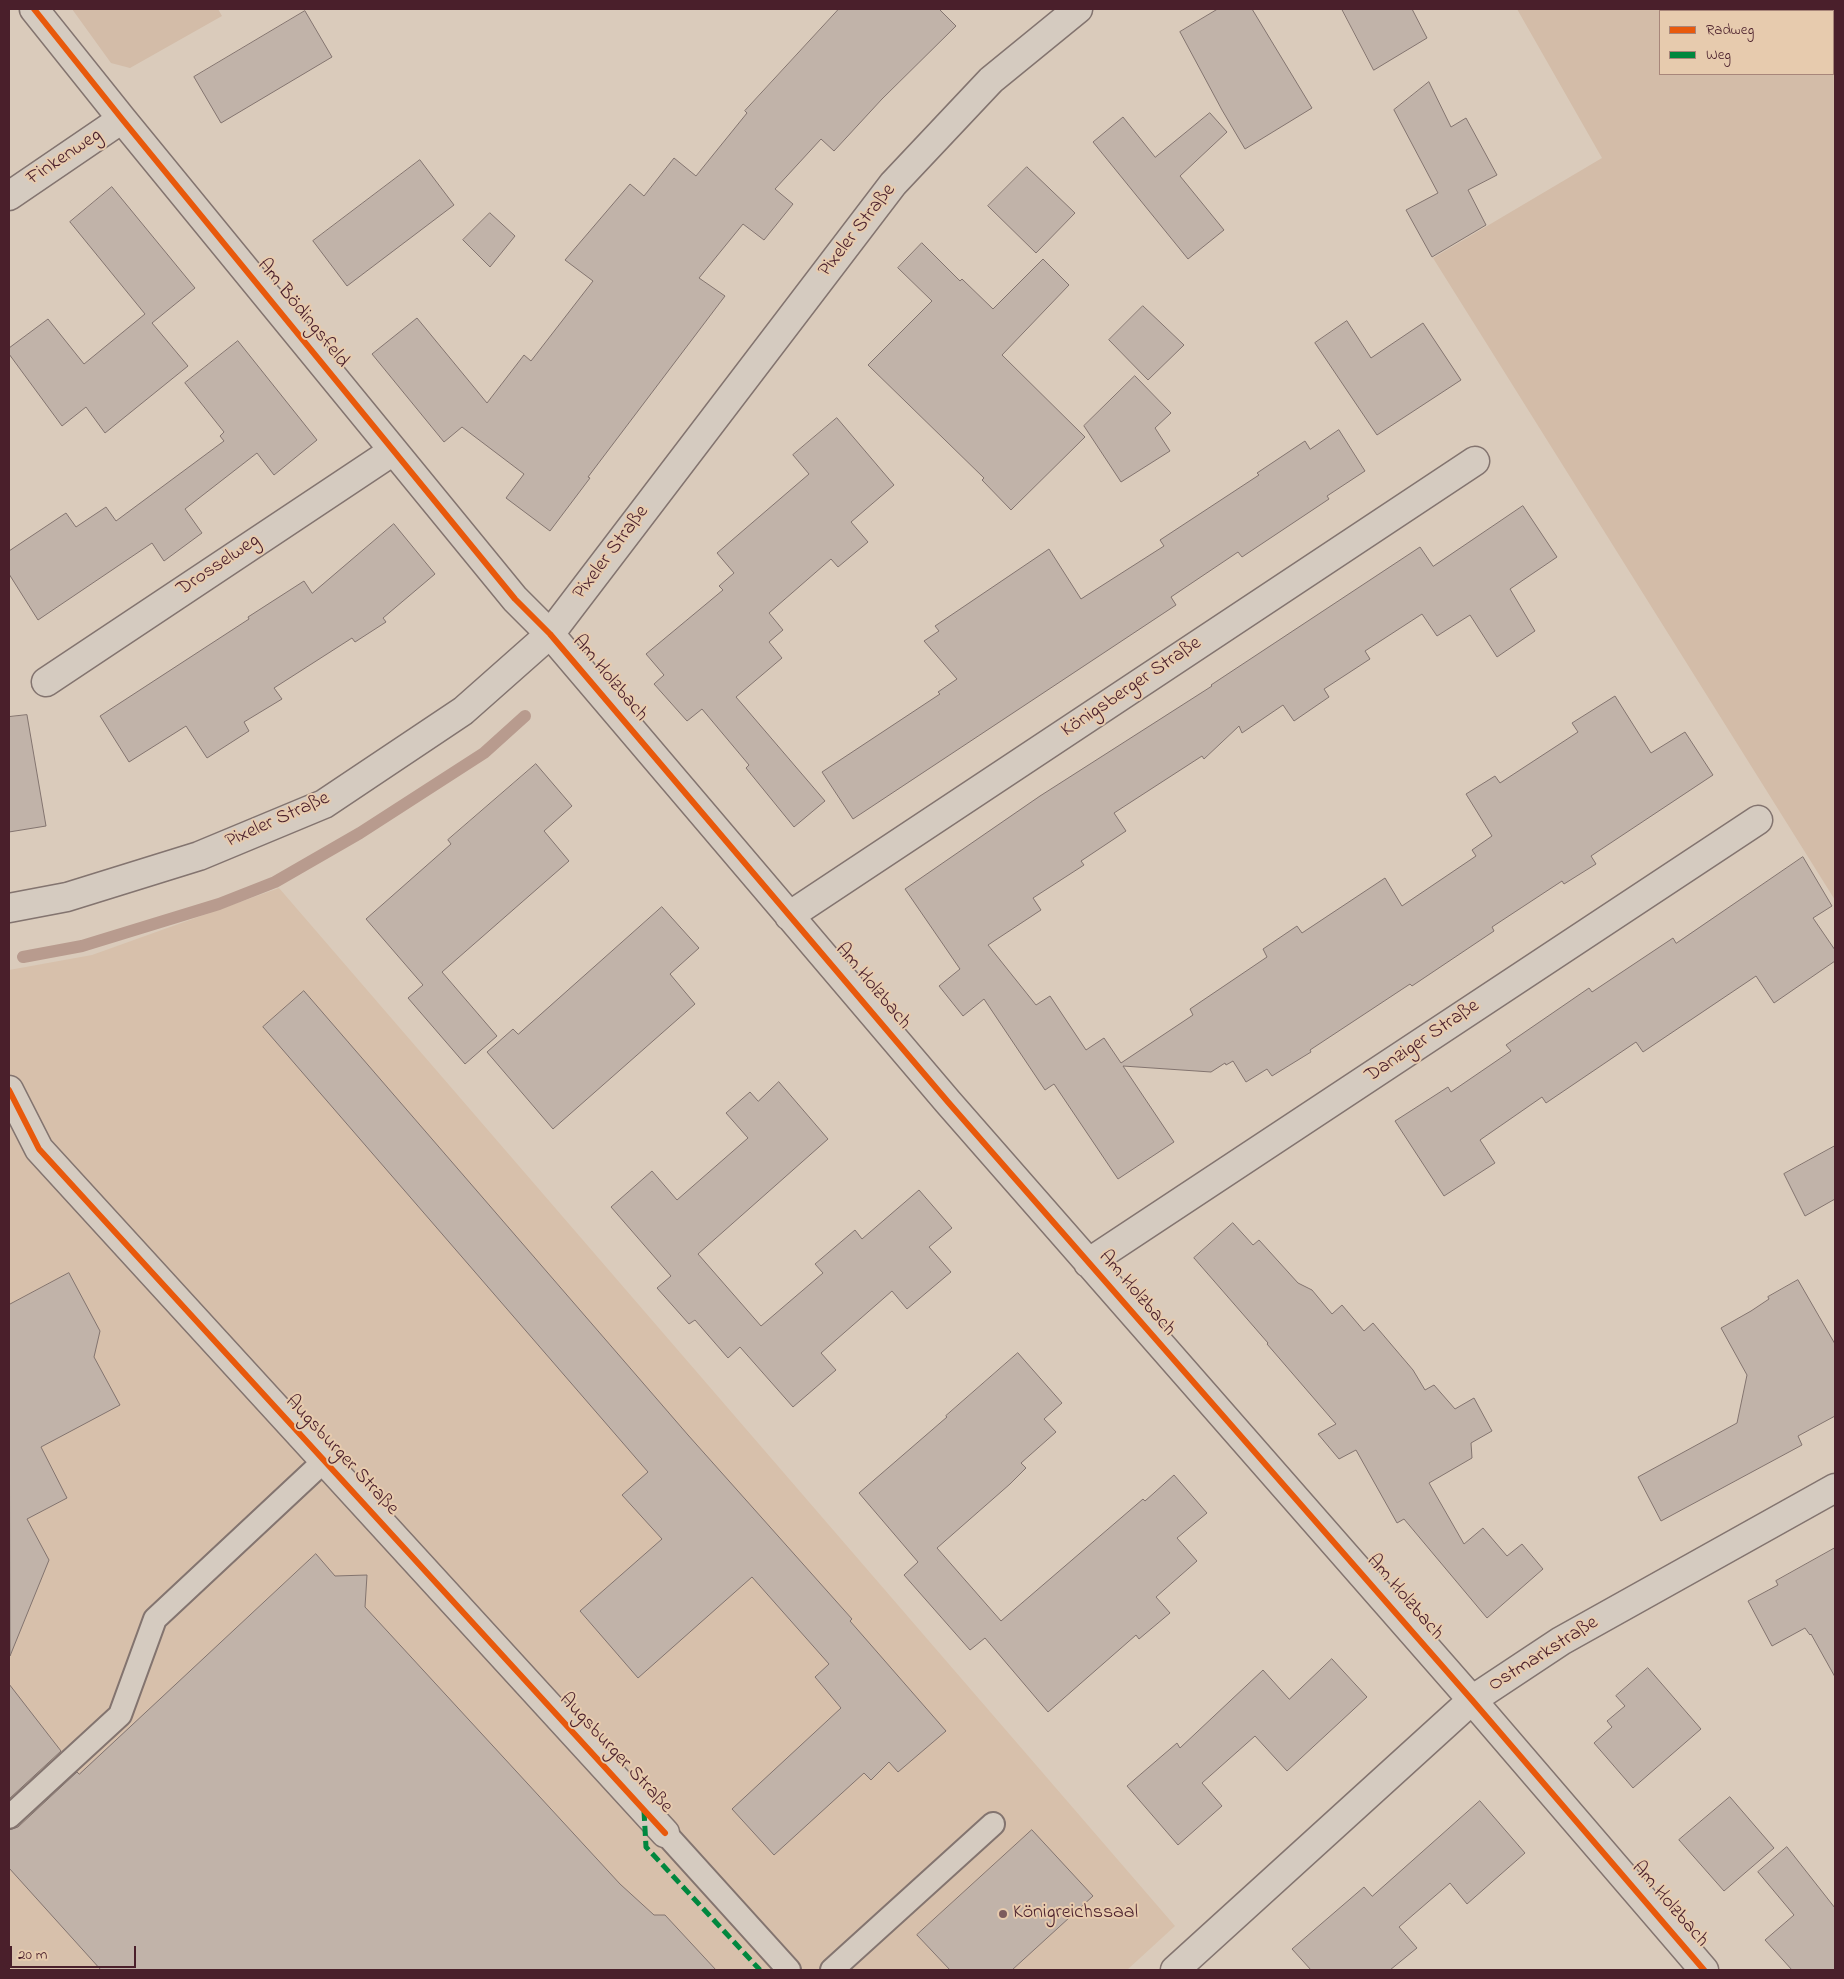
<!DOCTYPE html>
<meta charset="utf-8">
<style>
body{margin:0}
#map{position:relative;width:1844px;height:1979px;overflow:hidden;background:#dacbbb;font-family:"Indie Flower",sans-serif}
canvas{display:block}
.frame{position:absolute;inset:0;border:10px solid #4a1f2b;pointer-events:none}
.legend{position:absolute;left:1659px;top:10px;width:175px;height:65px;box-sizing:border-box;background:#e7cbae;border:1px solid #a8867a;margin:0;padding:6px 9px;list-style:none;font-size:15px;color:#4a1f2b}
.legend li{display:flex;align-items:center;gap:10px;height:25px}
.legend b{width:25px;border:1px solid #a8867a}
.scale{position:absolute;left:10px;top:1946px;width:126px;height:22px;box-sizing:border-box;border:2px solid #4a1f2b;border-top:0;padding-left:6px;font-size:15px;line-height:18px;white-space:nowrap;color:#4a1f2b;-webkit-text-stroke:4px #e7cbae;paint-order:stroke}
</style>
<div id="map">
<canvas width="1844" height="1979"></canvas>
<div class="frame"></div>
<ul class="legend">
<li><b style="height:6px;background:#e8590c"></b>Radweg</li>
<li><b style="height:6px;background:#00873e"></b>Weg</li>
</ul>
<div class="scale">20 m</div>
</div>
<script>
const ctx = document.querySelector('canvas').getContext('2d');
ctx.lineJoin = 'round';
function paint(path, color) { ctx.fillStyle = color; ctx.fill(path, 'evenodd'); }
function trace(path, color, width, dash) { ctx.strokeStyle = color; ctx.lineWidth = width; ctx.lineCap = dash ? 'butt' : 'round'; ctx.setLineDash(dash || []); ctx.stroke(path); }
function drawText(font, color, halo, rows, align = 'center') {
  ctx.font = font + ' "Indie Flower",sans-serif'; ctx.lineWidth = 4; ctx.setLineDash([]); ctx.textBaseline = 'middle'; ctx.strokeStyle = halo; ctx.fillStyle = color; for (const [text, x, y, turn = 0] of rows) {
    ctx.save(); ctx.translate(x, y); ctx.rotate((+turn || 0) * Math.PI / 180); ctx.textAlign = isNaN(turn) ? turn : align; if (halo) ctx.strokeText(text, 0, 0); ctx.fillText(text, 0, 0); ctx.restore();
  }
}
paint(new Path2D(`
 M279,888L1175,1926L1127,1970H9V970L92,955Z`), '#d7c0ab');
paint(new Path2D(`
 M72,9H218L222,16L130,68L111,63Z
 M1517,9H1835V900L1433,258L1602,158ZM1660,11H1833V74H1660Z`), '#d3bca8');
trace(new Path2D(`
 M23,957L82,946L219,904L275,882L360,833L484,753L525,716`), '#b89b8e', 12);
const building = new Path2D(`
 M839,9H939L956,26L882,99L834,151L821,139L775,189L793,204L764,240L743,224L699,278L725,296L588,477L590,478L550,531L506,498L524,474L462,427L444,442L372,354L417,318L487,403L524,355L531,361L593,281L565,260L630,184L644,196L674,158L696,176L747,113L745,111Z
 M1218,9H1252L1312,108L1245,149L1222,110L1180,32Z
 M1342,9H1412L1427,38L1374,70Z
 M305,11L332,57L221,123L194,77Z
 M1429,82L1451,127L1466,118L1497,175L1468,190L1486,225L1432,257L1406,210L1438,193L1394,110Z
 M1210,113L1227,132L1180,176L1224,230L1188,259L1093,142L1123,117L1155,157Z
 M420,160L454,205L347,286L313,241Z
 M1027,167L1075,213L1036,253L988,206Z
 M112,187L195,288L152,323L188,366L105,433L86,407L62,426L9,354V348L48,319L84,364L145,314L70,222Z
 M490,213L515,236L490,267L463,240Z
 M922,243L960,281L962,279L993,309L1043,259L1069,285L1002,355L1085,437L1011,510L982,480L984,478L868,365L932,301L898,268Z
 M1143,306L1184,345L1148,380L1109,340Z
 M1347,321L1371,358L1423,323L1461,380L1377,435L1315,343Z
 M238,341L317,440L274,475L257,453L185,509L202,533L164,561L152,543L38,620L9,574V551L66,513L76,527L106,507L116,521L224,441L220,436L224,432L185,383Z
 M1135,376L1171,413L1155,428L1170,451L1121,482L1084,426Z
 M837,418L894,485L851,522L868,542L838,567L831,559L769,613L783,630L769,642L782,658L736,697L825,801L794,827L746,768L749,765L702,709L687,721L654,684L664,675L646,654L723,590L719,586L734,573L717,553L809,474L793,455Z
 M1339,430L1365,471L1327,496L1329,499L1242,557L1238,552L1171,597L1176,605L853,819L822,772L940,694L938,692L957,679L924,641L939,631L935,626L1049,549L1081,599L1164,546L1160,540L1259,475L1257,473L1305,441L1310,449Z
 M1523,506L1557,557L1510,589L1535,631L1497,657L1470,615L1437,636L1422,614L1365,651L1370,659L1324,689L1329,697L1294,721L1283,705L1242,733L1239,726L1204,759L1202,756L1114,813L1126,831L1081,861L1084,865L1033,898L1041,910L988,945L1036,1005L1050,996L1086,1050L1104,1038L1121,1063L1193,1015L1190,1009L1267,957L1263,949L1297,926L1302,933L1385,878L1402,906L1476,856L1472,850L1492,836L1466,794L1495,776L1500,783L1578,732L1572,723L1615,696L1651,753L1685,732L1713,775L1591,856L1596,864L1564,884L1562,881L1492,927L1494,931L1412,986L1410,984L1310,1050L1311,1052L1272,1076L1267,1069L1246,1082L1233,1061L1226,1065L1225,1063L1211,1072L1123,1066L1174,1142L1118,1179L1054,1084L1045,1090L984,999L963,1016L939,986L960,969L905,889L1040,796L1212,686L1211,685L1420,547L1433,566Z
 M394,524L435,574L383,618L386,622L355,642L352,638L274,688L282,699L244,722L249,731L207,758L186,726L129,762L100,716L249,619L248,617L304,581L312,593Z
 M27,715L46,826L9,832V717Z
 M536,764L572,806L544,831L569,861L442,972L497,1036L465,1064L408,998L423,985L366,919L451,844L448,840Z
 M1803,857L1832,906L1813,918L1835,950V961L1774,1003L1756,976L1643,1052L1636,1042L1546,1103L1542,1097L1480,1140L1495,1163L1444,1196L1395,1121L1448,1087L1451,1092L1511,1051L1506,1045L1589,988L1592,992L1673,938L1676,943Z
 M662,907L699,948L670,974L695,1004L553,1129L487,1052L513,1029L518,1034Z
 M304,991L688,1435L852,1619L850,1621L946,1731L898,1772L889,1762L871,1780L864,1773L774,1855L732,1809L841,1708L815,1677L829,1664L752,1577L638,1678L580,1611L662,1539L622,1495L648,1472L263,1027Z
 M779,1082L828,1139L698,1254L761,1326L823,1273L815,1264L855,1230L862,1239L919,1190L952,1228L929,1247L951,1272L907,1309L892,1291L821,1353L836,1370L793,1407L740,1347L728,1358L695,1320L689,1324L657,1288L671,1276L611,1207L652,1171L677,1200L748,1138L726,1113L750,1092L758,1101Z
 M1835,1146V1199L1805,1216L1784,1174Z
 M1233,1223L1253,1245L1259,1240L1298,1283L1312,1290L1332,1314L1342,1305L1364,1331L1373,1323L1413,1370L1425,1390L1434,1385L1455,1409L1474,1398L1492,1431L1471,1443L1472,1458L1429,1483L1464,1544L1483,1528L1507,1556L1522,1544L1543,1569L1487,1618L1404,1519L1397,1523L1356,1450L1339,1459L1318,1434L1336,1424L1267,1344L1268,1343L1194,1258Z
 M69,1273L100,1331L94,1357L120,1405L41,1447L67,1498L27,1519L49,1560L10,1656L9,1305Z
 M1798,1280L1835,1344V1416L1798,1436L1802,1445L1661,1521L1638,1477L1737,1423L1747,1375L1721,1328L1751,1311L1769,1299L1768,1297Z
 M1018,1353L1062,1403L1044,1419L1056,1432L1021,1463L1026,1468L1010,1484L937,1548L1001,1621L1143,1499L1145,1501L1174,1475L1207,1513L1177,1538L1197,1561L1156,1597L1170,1613L1139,1639L1136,1635L1048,1712L985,1638L970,1650L904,1575L918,1562L859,1493L947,1417L946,1416Z
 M1835,1548V1677L1811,1634L1810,1635L1805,1628L1772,1646L1748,1601L1778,1585L1776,1581Z
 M316,1554L335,1576L367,1575L365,1607L620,1884L654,1915H665L716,1970H101L9,1868V1830L18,1827L77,1772L79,1774Z
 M1332,1659L1367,1697L1287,1771L1255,1736L1202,1783L1222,1806L1178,1845L1127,1786L1177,1743L1180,1748L1263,1670L1289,1699Z
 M1648,1668L1701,1729L1633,1788L1594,1743L1612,1727L1607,1721L1625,1706L1616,1696Z
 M9,1684L61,1751L9,1799Z
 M1730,1797L1774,1848L1724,1891L1679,1840Z
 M1480,1801L1525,1853L1467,1904L1450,1883L1399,1927L1417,1948L1390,1970H1311L1292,1949L1364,1887L1372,1896Z
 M1032,1830L1093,1896L1012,1970H950L917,1935Z
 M1787,1847L1835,1908V1970H1792L1765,1940L1794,1915L1758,1872Z`);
paint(building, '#c1b3a9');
trace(building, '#83746f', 1);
const lane = new Path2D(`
 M9,1817L120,1715L155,1619L323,1462
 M665,1833L789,1970
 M832,1970L993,1824`);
const street = new Path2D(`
 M34,9L122,119L515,599L550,634L948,1102L1472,1700L1704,1970
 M9,196L122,119
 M46,682L393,451
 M789,916L1475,461
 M9,1090L39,1149L665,1833
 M1088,1263L1758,820
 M1175,1970L1472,1700L1561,1641L1835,1488`);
const secondary = new Path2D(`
 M9,908L67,897L199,856L324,804L463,711L550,634L893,184L991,80L1078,9`);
trace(lane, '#83746f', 26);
trace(street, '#83746f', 31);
trace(secondary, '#83746f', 31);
trace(lane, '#d5cbc0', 22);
trace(street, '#d5cbc0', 28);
trace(secondary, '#d5cbc0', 28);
trace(new Path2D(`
 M644,1811L646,1847L760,1970`), '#00873e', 5, [10, 5]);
trace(new Path2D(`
 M34,9L122,119L515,599L550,634L948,1102L1472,1700L1704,1970
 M9,1090L39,1149L665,1833`), '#e8590c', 6);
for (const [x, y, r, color] of [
 [1003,1914,5,"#7c5b5d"]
]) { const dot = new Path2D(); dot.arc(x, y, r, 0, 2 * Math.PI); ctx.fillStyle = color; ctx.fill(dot); trace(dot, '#e7cbae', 2); }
drawText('20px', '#4a1f2b', '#e7cbae', [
 ["Finkenweg",65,158,-34],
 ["Pixeler Straße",858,231,-52],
 ["Am Bödingsfeld",302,314,51],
 ["Pixeler Straße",612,553,-53],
 ["Drosselweg",219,566,-34],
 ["Am Holzbach",609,679,50],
 ["Königsberger Straße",1132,688,-34],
 ["Pixeler Straße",278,821,-24],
 ["Am Holzbach",872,987,50],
 ["Danziger Straße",1423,1042,-34],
 ["Am Holzbach",1136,1294,49],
 ["Augsburger Straße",341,1456,47],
 ["Am Holzbach",1404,1598,49],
 ["Ostmarkstraße",1544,1655,-32],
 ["Augsburger Straße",615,1754,47],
 ["Am Holzbach",1669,1905,49]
]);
drawText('20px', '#4a1f2b', '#e7cbae', [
 ["Königreichssaal",1013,1914]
], 'left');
</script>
